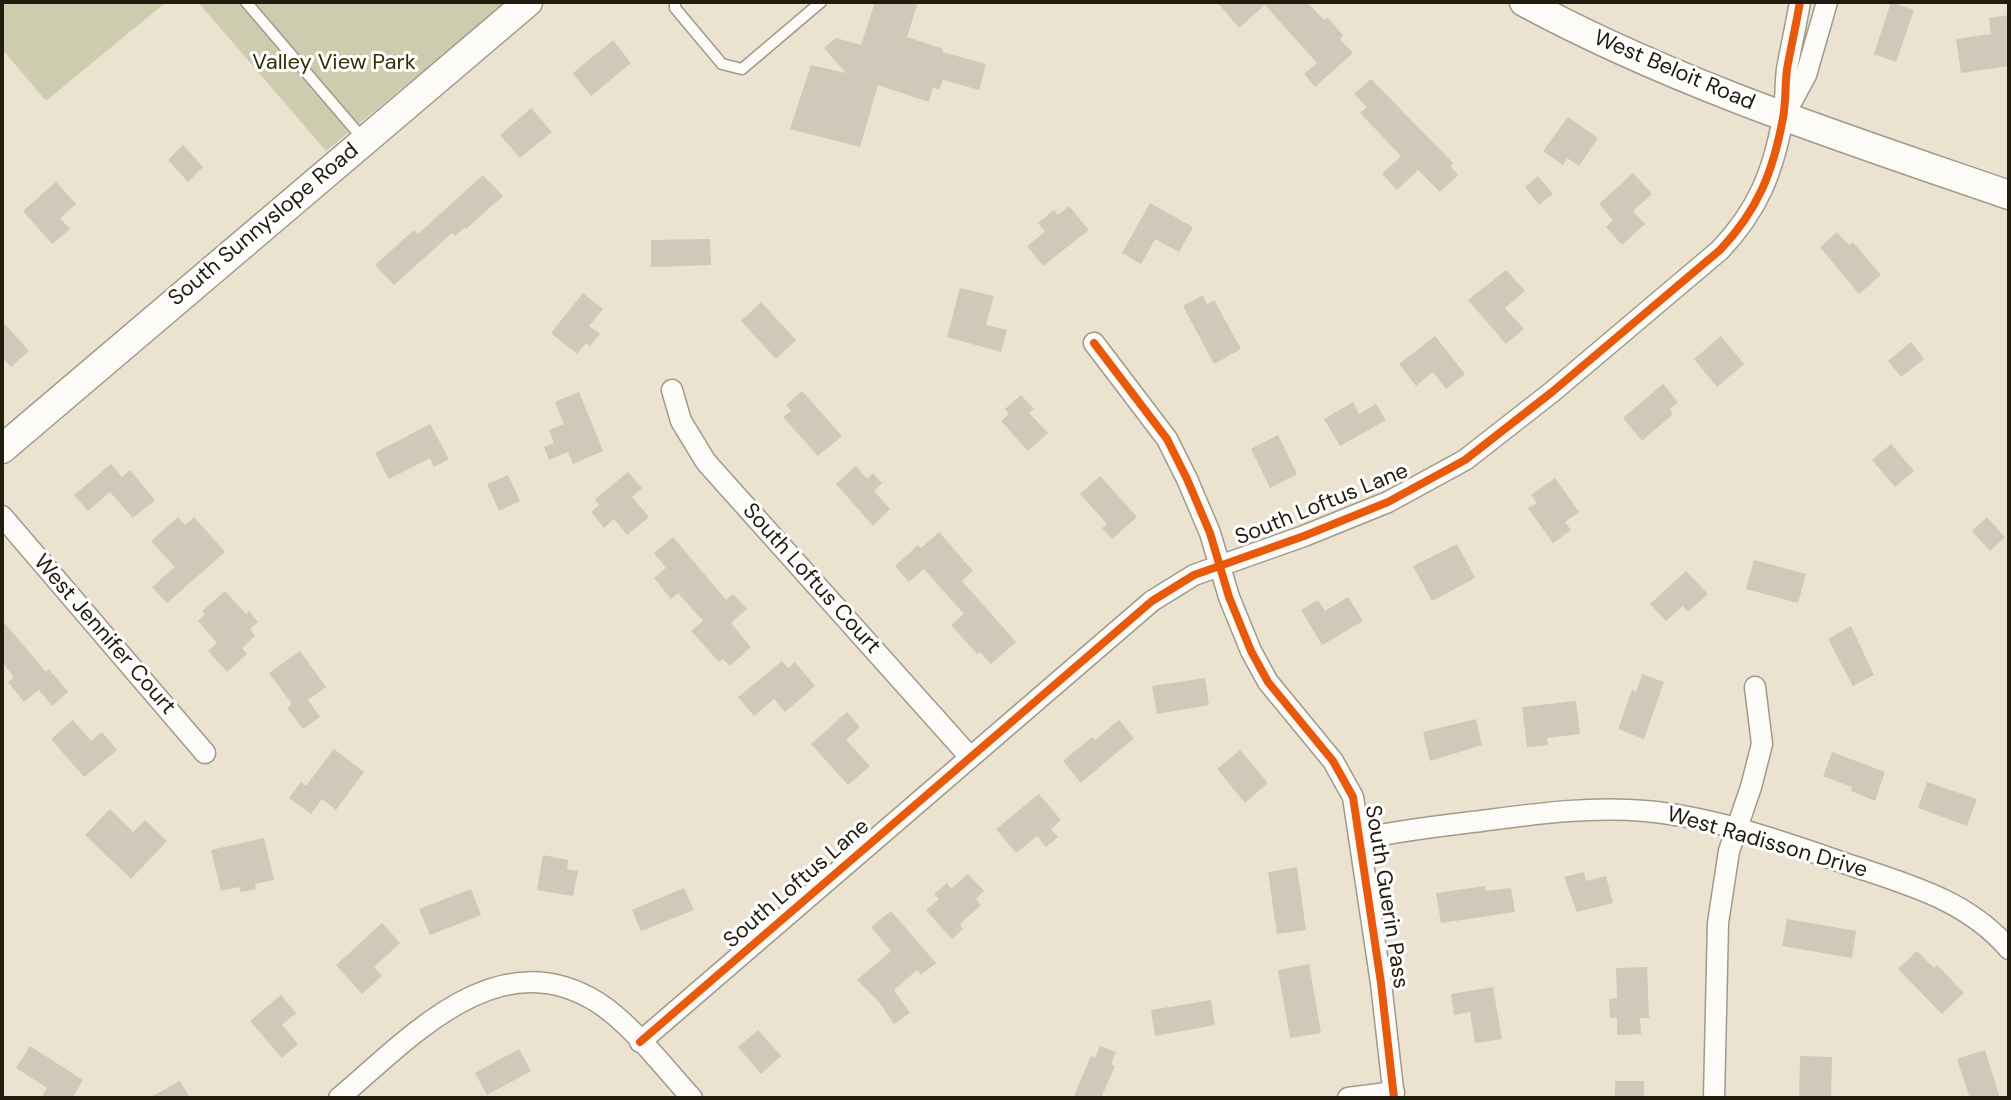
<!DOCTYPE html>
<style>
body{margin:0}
#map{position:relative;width:2011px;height:1100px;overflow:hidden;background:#ebe3d0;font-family:"DM Sans",sans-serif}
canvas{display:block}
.frame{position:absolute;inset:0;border:4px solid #221c0f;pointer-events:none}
</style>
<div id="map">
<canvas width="2011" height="1100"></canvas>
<div class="frame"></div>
</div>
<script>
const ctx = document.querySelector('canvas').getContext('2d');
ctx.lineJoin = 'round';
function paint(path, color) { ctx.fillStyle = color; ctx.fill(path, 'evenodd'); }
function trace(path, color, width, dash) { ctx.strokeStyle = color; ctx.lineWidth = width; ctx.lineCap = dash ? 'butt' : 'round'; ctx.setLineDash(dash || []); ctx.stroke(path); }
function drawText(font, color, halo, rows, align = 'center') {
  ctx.font = font + ' "DM Sans",sans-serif'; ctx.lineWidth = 6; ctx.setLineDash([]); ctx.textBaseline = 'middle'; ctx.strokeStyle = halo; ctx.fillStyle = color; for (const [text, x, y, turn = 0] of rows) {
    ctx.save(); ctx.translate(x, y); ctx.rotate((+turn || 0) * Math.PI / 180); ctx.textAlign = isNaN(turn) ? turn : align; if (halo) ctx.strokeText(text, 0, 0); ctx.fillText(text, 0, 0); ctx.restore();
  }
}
paint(new Path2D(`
 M2,2H166L46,101L2,49Z
 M198,2H506L326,151Z`), '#ceccaf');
paint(new Path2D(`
 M875,2H918L907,37L943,49L942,52L986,64L979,90L943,80L939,90L933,87L929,102L878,85L860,147L790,129L811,65L846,73L824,48L836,38L861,45Z
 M1217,2H1307L1324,20L1327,17L1343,35L1340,39L1353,53L1315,87L1304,74L1317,63L1265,5L1239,28Z
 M1891,2L1914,10L1896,62L1874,54Z
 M2009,15V66L1961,73L1956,39L1991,34L1989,18Z
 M613,40L631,63L591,96L573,73Z
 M1371,79L1453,163L1450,166L1458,175L1440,192L1418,170L1397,190L1382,174L1401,156L1360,113L1367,107L1354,94Z
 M531,108L552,132L520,158L500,135Z
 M1568,117L1598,138L1579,166L1567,158L1563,165L1543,151Z
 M183,145L203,167L188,182L168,160Z
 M1633,173L1652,194L1633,211L1645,224L1622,245L1606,227L1613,220L1599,204Z
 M483,175L503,196L466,229L465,227L455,236L452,233L394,285L375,265L414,230L418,234Z
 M1538,176L1553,194L1539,205L1525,187Z
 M56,182L76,204L60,218L70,229L52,244L23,211Z
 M1150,203L1193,227L1179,252L1155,239L1141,264L1122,253Z
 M1069,206L1089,230L1043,266L1027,246L1045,232L1038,223L1054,210L1058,215Z
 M1837,232L1849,245L1853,242L1881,275L1859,294L1820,247Z
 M710,239L711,265L651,267V240Z
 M1506,270L1525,291L1505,308L1524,329L1506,344L1468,300Z
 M960,288L994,296L986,325L1007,330L1001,352L947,337Z
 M583,293L603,309L589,326L600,334L590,346L586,343L577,354L551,333Z
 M1203,295L1207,304L1214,300L1241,349L1214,364L1183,306Z
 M761,302L796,340L776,359L741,321Z
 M2,321L29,351L11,367L2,357Z
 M1435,336L1465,374L1446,389L1433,372L1416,386L1399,364Z
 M1721,336L1744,364L1717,387L1694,359Z
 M1911,342L1924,359L1901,377L1888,361Z
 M1663,384L1678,402L1670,409L1673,414L1642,441L1623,418Z
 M802,391L842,436L818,456L783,417L791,411L786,405Z
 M579,392L603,451L573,464L568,452L549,460L544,447L554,443L549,430L564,424L555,402Z
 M1021,395L1034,409L1029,413L1048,433L1028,451L1001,421L1009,414L1005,409Z
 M1353,402L1359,414L1376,404L1386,420L1340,446L1324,419Z
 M430,424L449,459L434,467L430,458L389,479L375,453Z
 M1278,435L1297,474L1270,488L1251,449Z
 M1891,444L1914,471L1895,487L1872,460Z
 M111,464L122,477L130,470L155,500L133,518L110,492L88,511L74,495Z
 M856,466L867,479L873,473L882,483L874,491L890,509L873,526L836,484Z
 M628,472L642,488L632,497L649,517L627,535L614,519L604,528L591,512L599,505L595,499Z
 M508,475L520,501L499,511L487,484Z
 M1100,476L1137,517L1112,539L1102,528L1107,524L1080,494Z
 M1555,478L1579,512L1565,522L1571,530L1553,543L1528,508L1537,503L1531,495Z
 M178,517L185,525L194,517L225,552L167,603L152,587L175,567L151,541Z
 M1987,517L2005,537L1990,551L1972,531Z
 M939,532L973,571L962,581L1016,642L991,664L980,652L977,654L951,625L964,614L924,569L909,582L895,566L918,545L921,548Z
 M673,537L726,600L733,594L747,609L731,623L751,647L730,666L723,659L719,662L691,631L703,621L678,593L671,599L654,578L666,568L654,553Z
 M1457,544L1475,578L1432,601L1413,566Z
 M1754,560L1806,574L1798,603L1746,589Z
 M1686,571L1708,594L1688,612L1683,606L1666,621L1650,604Z
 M225,591L246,614L249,611L258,622L250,629L255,636L242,648L247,654L227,672L208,651L217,643L198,621L205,614L202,611Z
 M1348,597L1363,621L1322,645L1301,610L1318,600L1325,611Z
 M2,620L46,672L49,669L68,692L52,706L39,690L24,702L8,682L14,677L2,662Z
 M1851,626L1874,675L1853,686L1828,639Z
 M300,651L326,687L308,700L320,717L303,729L287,708L292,704L269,673Z
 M782,661L788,668L795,662L815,686L785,712L774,699L754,716L738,697Z
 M1642,674L1664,682L1644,739L1618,729L1632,690L1636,692Z
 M1205,678L1209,705L1157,714L1152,686Z
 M1576,701L1580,734L1547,738L1548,745L1527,747L1522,707Z
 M847,712L860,727L846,740L870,766L848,785L811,744Z
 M1476,719L1482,745L1430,761L1423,732Z
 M73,720L91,741L102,732L117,750L84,777L51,739Z
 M1119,720L1134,738L1081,783L1063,761L1092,737L1095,740Z
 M334,749L364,772L336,810L322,799L311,814L289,798L301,782L306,786Z
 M1240,750L1268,783L1245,803L1217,769Z
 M1832,752L1885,772L1875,801L1851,791L1852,787L1823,776Z
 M1927,782L1977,799L1967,826L1918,808Z
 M1039,794L1061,820L1051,829L1058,837L1046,847L1037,836L1016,853L996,829Z
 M110,809L133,832L145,820L167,841L131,879L85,835Z
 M264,838L274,880L255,884L256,889L241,892L239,887L221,891L211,850Z
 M543,855L568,860L567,869L578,871L573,896L537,890Z
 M1297,867L1306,930L1277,934L1268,872Z
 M1584,872L1586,881L1606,876L1613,903L1577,912L1564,877Z
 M968,874L984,891L976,899L981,905L960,924L963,929L952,939L926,910L939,899L934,894L947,883L951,889Z
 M1485,886L1486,891L1511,888L1515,912L1441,923L1436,893Z
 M684,888L694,910L641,931L632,910Z
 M471,889L481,915L430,935L419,909Z
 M891,911L936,963L921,975L917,970L894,990L910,1013L894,1024L879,1002L857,980L891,951L871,927Z
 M1787,919L1856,931L1852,958L1782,946Z
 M382,923L400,943L374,967L382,976L362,994L336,965Z
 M1917,951L1934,968L1937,965L1964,993L1942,1014L1898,969Z
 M1309,964L1321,1033L1290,1038L1278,970Z
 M1647,967L1649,1018H1640L1641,1034L1617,1035V1018H1610L1609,999L1617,998L1616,968Z
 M1493,987L1502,1039L1475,1043L1470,1012L1454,1015L1451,994Z
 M281,995L296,1013L282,1025L298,1044L282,1058L250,1021Z
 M1211,1000L1215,1025L1155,1036L1151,1010Z
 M758,1030L781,1056L761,1074L738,1047Z
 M30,1046L83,1080L72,1098H41L47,1088L16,1068Z
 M1100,1046L1116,1052L1111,1064L1115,1066L1101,1098H1073L1091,1056L1095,1058Z
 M519,1049L531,1071L487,1095L475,1073Z
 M1985,1050L2000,1098H1970L1957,1059Z
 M1800,1056L1832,1057L1831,1098H1799Z
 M180,1081L190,1098H149Z
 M1615,1081H1644V1098H1615Z`), '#d0c8b9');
const lane = new Path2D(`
 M246,2L364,140
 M675,2V8L722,64L742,69L821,2`);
const street = new Path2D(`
 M1787,110L1806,75L1827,2
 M1094,343L1167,439L1187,479L1210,533L1229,597L1251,651L1268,682L1333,761L1353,797L1381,983L1394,1098
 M672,390L681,421L706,462L970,757
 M2,516L205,753
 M1361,839C1401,830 1440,826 1481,821C1535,814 1590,806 1645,811C1716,817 1788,844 1856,867C1913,886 1969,902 2009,949
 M640,1042L1152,601L1194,575L1304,536L1388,502L1465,460L1552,392L1720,250C1758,210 1773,172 1783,118C1786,102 1785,85 1787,69C1791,47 1796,25 1800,2
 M339,1098C411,1037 497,940 597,1002C632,1024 664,1068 692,1098
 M1348,1098L1394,1092
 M1714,1098L1718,923L1729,851L1751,787L1762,744L1755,687`);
const secondary = new Path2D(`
 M1524,2C1678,85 1844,138 2009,195
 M2,449L528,2`);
trace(lane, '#a09a8b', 13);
trace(street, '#a09a8b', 23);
trace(secondary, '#a09a8b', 31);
trace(lane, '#fcfbf8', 10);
trace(street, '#fcfbf8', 20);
trace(secondary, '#fcfbf8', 28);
trace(new Path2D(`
 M1094,343L1167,439L1187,479L1210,533L1229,597L1251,651L1268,682L1333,761L1353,797L1381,983L1394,1098
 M640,1042L1152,601L1194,575L1304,536L1388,502L1465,460L1552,392L1720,250C1758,210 1773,172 1783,118C1786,102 1785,85 1787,69C1791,47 1796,25 1800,2`), '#e8590c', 8);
drawText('22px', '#303100', '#fff', [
 ["Valley View Park",334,63]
]);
drawText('22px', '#221c0f', '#fff', [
 ["West Beloit Road",1674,71,23],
 ["South Sunnyslope Road",264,225,-40],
 ["South Loftus Lane",1322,505,-22],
 ["South Loftus Court",811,579,48],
 ["West Jennifer Court",104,635,49],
 ["West Radisson Drive",1767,843,16],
 ["South Loftus Lane",797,884,-41],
 ["South Guerin Pass",1386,897,81]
]);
</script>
